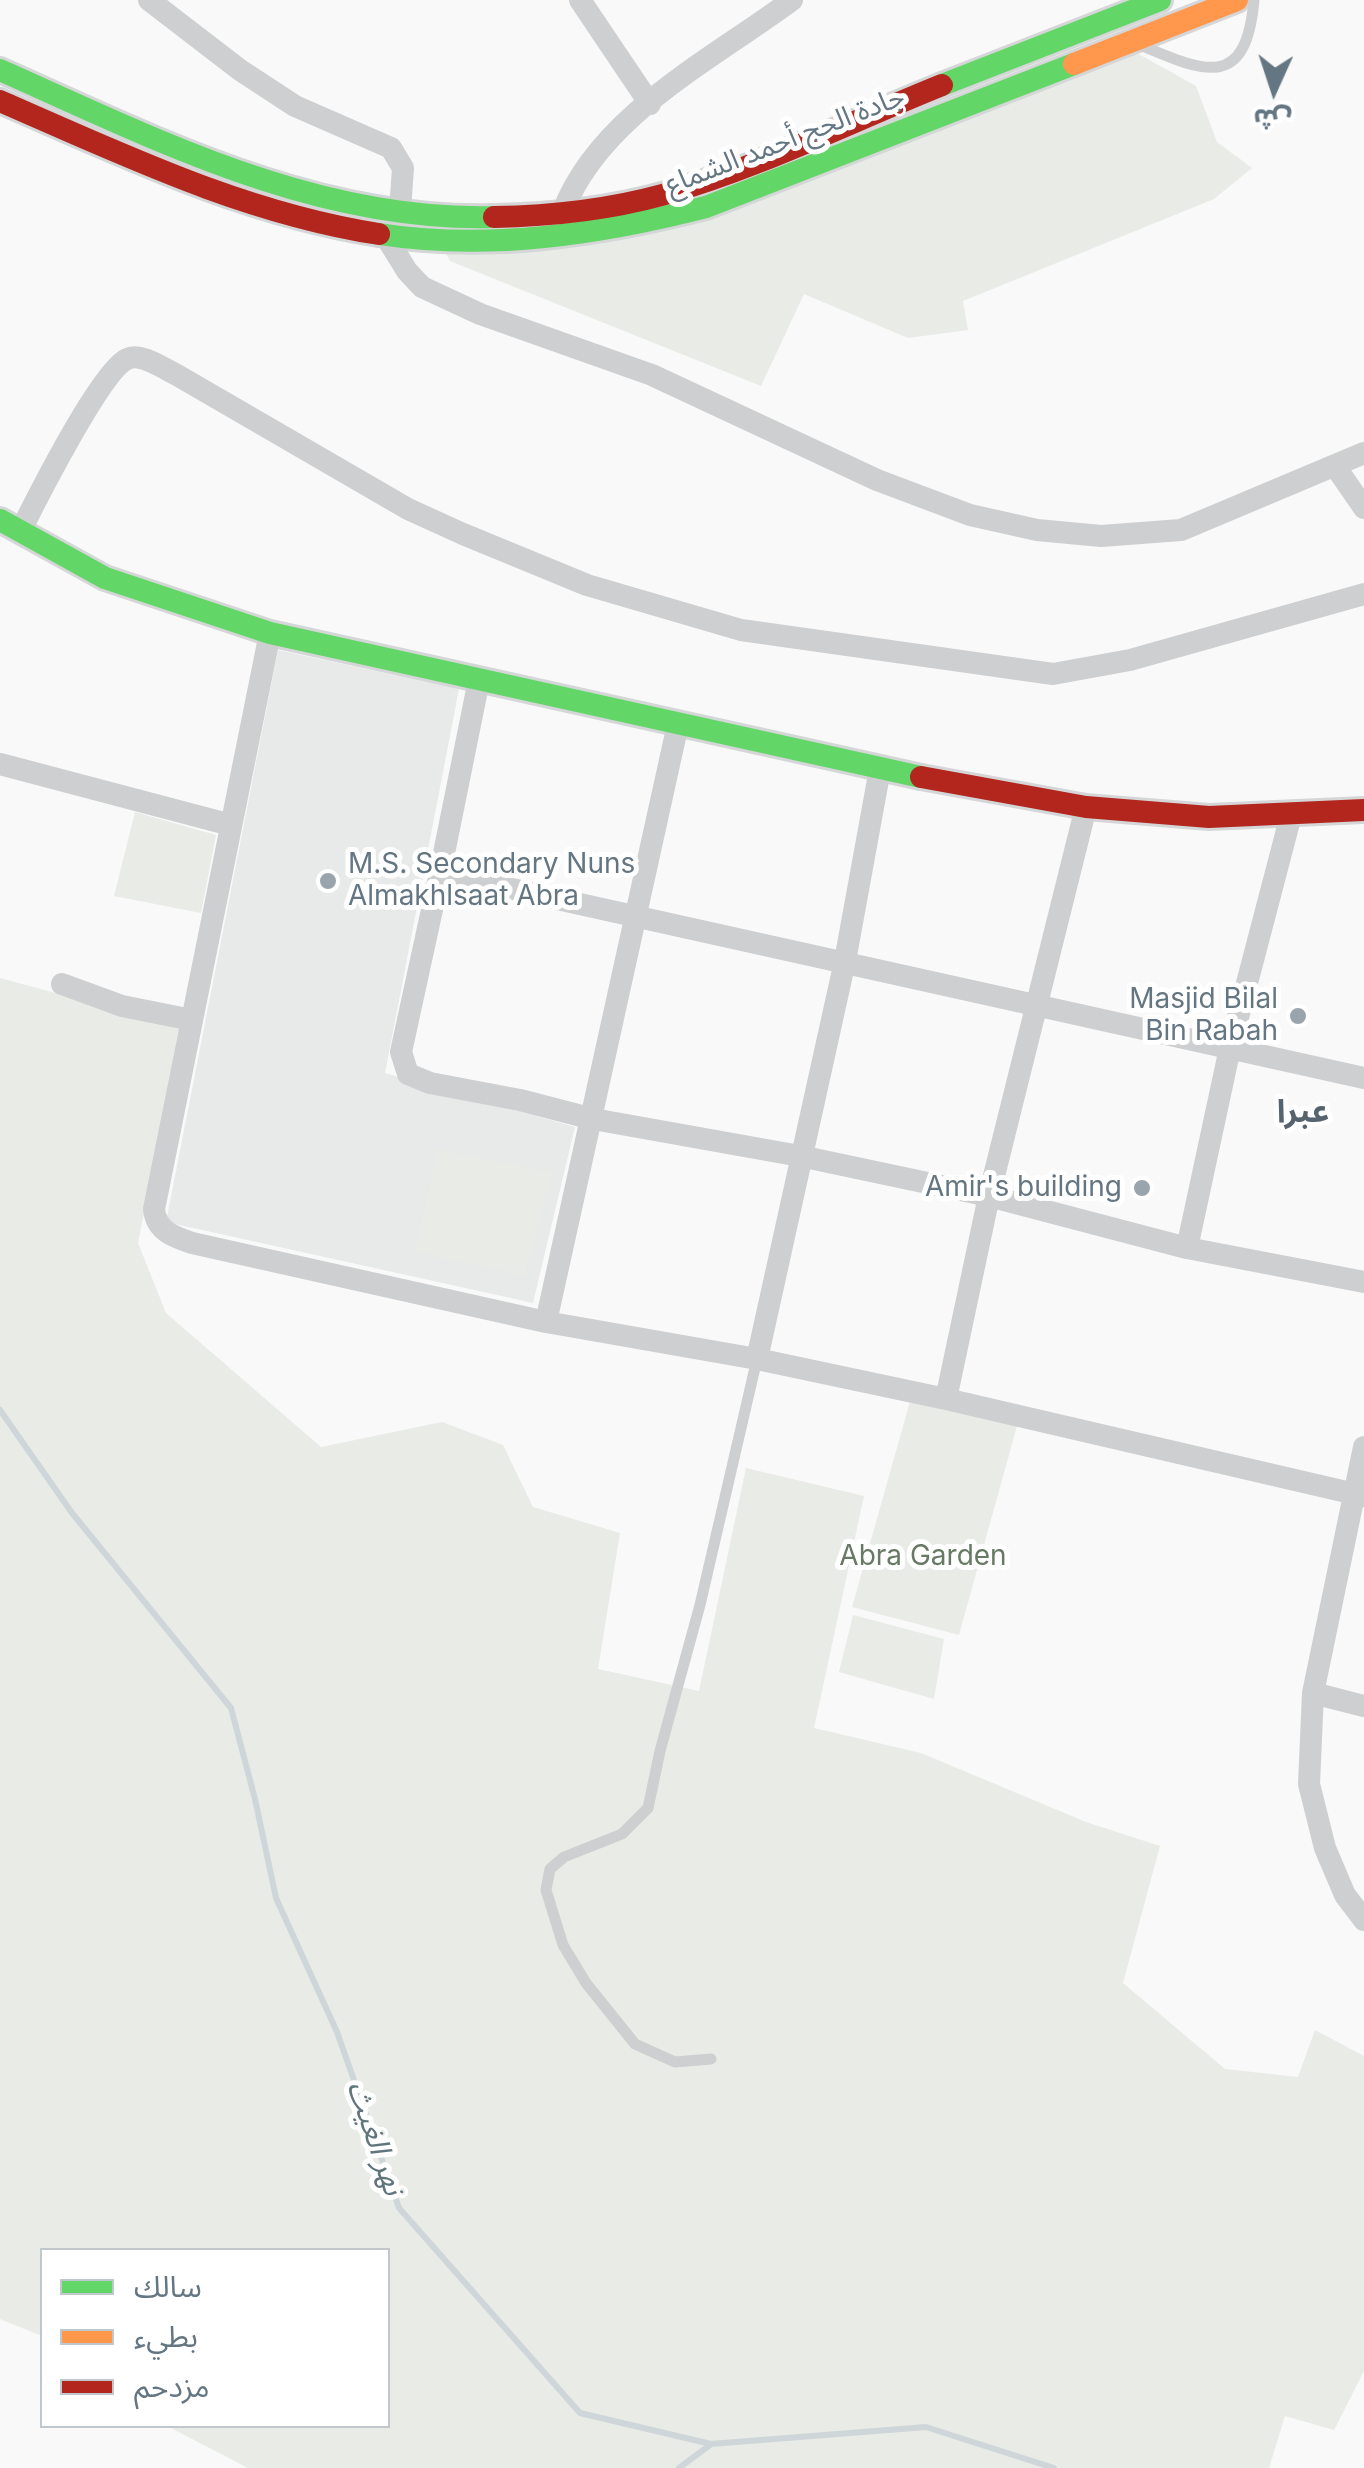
<!DOCTYPE html>
<meta charset="utf-8">
<style>
body{margin:0}
#map{position:relative;width:1364px;height:2468px;overflow:hidden;background:#f9f9f9;font-family:Inter,"Noto Sans Arabic",sans-serif}
canvas{display:block}
.legend{position:absolute;left:40px;top:2248px;width:350px;height:180px;box-sizing:border-box;background:#fff;border:2px solid #c1c8cd;margin:0;padding:12px 18px;list-style:none;font-size:30px;color:#657683}
.legend li{display:flex;align-items:center;gap:20px;height:50px}
.legend b{width:50px;border:2px solid #c1c8cd}
.north{position:absolute;left:1224px;top:40px;width:100px;height:100px;-webkit-text-stroke:8px #fff;paint-order:stroke;rotate:183deg;font-size:28px;font-weight:700;line-height:40px;text-align:center;color:#657683}
.north::after{content:'';display:block;margin:auto;width:35px;height:45px;background:#657683;clip-path:polygon(50% 0,100% 100%,50% 72%,0 100%)}
</style>
<div id="map">
<canvas width="1364" height="2468"></canvas>
<ul class="legend">
<li><b style="height:12px;background:#63d668"></b>سالك</li>
<li><b style="height:12px;background:#ff974d"></b>بطيء</li>
<li><b style="height:12px;background:#b3261e"></b>مزدحم</li>
</ul>
<div class="north">ش</div>
</div>
<script>
const ctx = document.querySelector('canvas').getContext('2d');
ctx.lineJoin = 'round';
function paint(path, color) { ctx.fillStyle = color; ctx.fill(path, 'evenodd'); }
function trace(path, color, width, dash) { ctx.strokeStyle = color; ctx.lineWidth = width; ctx.lineCap = dash ? 'butt' : 'round'; ctx.setLineDash(dash || []); ctx.stroke(path); }
function drawText(font, color, halo, rows, align = 'center') {
  ctx.font = font + ' Inter,"Noto Sans Arabic",sans-serif'; ctx.lineWidth = 10; ctx.setLineDash([]); ctx.textBaseline = 'middle'; ctx.strokeStyle = halo; ctx.fillStyle = color; for (const [text, x, y, turn = 0] of rows) {
    ctx.save(); ctx.translate(x, y); ctx.rotate((+turn || 0) * Math.PI / 180); ctx.textAlign = isNaN(turn) ? turn : align; if (halo) ctx.strokeText(text, 0, 0); ctx.fillText(text, 0, 0); ctx.restore();
  }
}
paint(new Path2D(`
 M278,650L459,689L385,1073L575,1127L533,1303L166,1222Z`), '#e8e9e9');
paint(new Path2D(`
 M1135,52L1196,86L1217,142L1252,168L1214,199L963,301L968,330L908,338L804,294L761,386L450,261L445,252Z
 M135,812L216,835L201,913L114,896Z
 M0,978L181,1027L138,1243L166,1313L321,1447L442,1422L503,1445L533,1507L620,1533L598,1669L699,1691L746,1468L864,1496L814,1728L921,1753L1086,1822L1160,1846L1123,1983L1225,2069L1298,2077L1315,2030L1364,2056V2371L1334,2430L1285,2416L1269,2468H248L167,2426H388V2250H42V2336L0,2319Z
 M438,1149L552,1172L525,1276L415,1252Z
 M911,1398L1017,1426L959,1635L852,1607Z
 M853,1615L944,1639L934,1699L839,1672Z`), '#e8ebe6');
trace(new Path2D(`
 M0,1410L72,1513L231,1708L255,1799L276,1898L337,2032L399,2208L580,2413L711,2444L926,2427L1054,2468
 M679,2468L710,2445`), '#ced6d9', 6);
const fast = new Path2D(`
 M0,70C157,140 317,222 494,217
 M942,85L1160,0
 M379,234C489,251 600,234 706,207L1074,64
 M0,520L105,578L270,633L921,777`);
const slow = new Path2D(`
 M1074,64L1237,0`);
const jam = new Path2D(`
 M0,101C124,155 244,213 379,234
 M494,217C551,216 607,210 662,195C758,168 850,122 942,85
 M921,777L1086,807L1209,817L1364,810`);
trace(fast, '#d5d6d7', 28);
trace(slow, '#d5d6d7', 28);
trace(jam, '#d5d6d7', 28);
trace(new Path2D(`
 M1140,45C1206,73 1246,90 1254,0
 M711,2059L675,2062L635,2044L586,1983L563,1945L546,1890L550,1869L564,1857L622,1834L648,1808L660,1751L700,1605L757,1359`), '#cecfd0', 11);
trace(new Path2D(`
 M149,0L240,70L295,106L391,148L403,168L400,211
 M580,0L650,104
 M563,211C600,115 713,59 792,0
 M386,237L407,271L422,287L480,314L652,375L877,480L970,515L1037,530L1101,536L1181,530L1364,453
 M1335,466L1364,508
 M21,530C36,500 101,371 127,359C141,352 164,369 177,375L408,509L463,534L587,585L741,630L1053,674L1130,660L1364,594
 M270,633L154,1209C156,1231 174,1237 192,1243L546,1322L757,1359L946,1399L1364,1496
 M479,680L440,873L1364,1078
 M0,764L231,825
 M440,873L401,1052L408,1074L430,1083L520,1100L593,1119L800,1156L989,1196L1187,1248L1364,1282
 M62,984L122,1006L192,1020
 M1187,1248L1230,1048L1291,815
 M546,1322L678,724
 M757,1359L845,961L880,769
 M946,1399L989,1196L1086,807
 M1364,1447L1313,1693L1309,1784L1325,1848L1345,1895L1364,1920
 M1313,1693L1364,1706`), '#cecfd0', 22);
trace(fast, '#63d668', 22);
trace(slow, '#ff974d', 22);
trace(jam, '#b3261e', 22);
for (const [x, y, r, color] of [
 [328,881,10,"#99a4ac"],
 [1298,1016,10,"#99a4ac"],
 [1142,1188,10,"#99a4ac"]
]) { const dot = new Path2D(); dot.arc(x, y, r, 0, 2 * Math.PI); ctx.fillStyle = color; ctx.fill(dot); trace(dot, '#fff', 4); }
drawText('28px', '#657683', '#fff', [
 ["جادة الحج أحمد الشماع",785,141,-21]
]);
drawText('28px', '#657683', '#fff', [
 ["M.S. Secondary Nuns",348,865,"left"],
 ["Almakhlsaat Abra",348,897,"left"],
 ["Masjid Bilal",1278,1000],
 ["Bin Rabah",1278,1032],
 ["Amir's building",1122,1188]
], 'right');
drawText('28px', '#687a64', '#fff', [
 ["Abra Garden",923,1557]
]);
drawText('italic 30px', '#60757c', '#fff', [
 ["نهر الغيث",375,2138,71]
]);
drawText('bold 32px', '#57646e', '#fff', [
 ["عبرا",1303,1112]
]);
</script>
